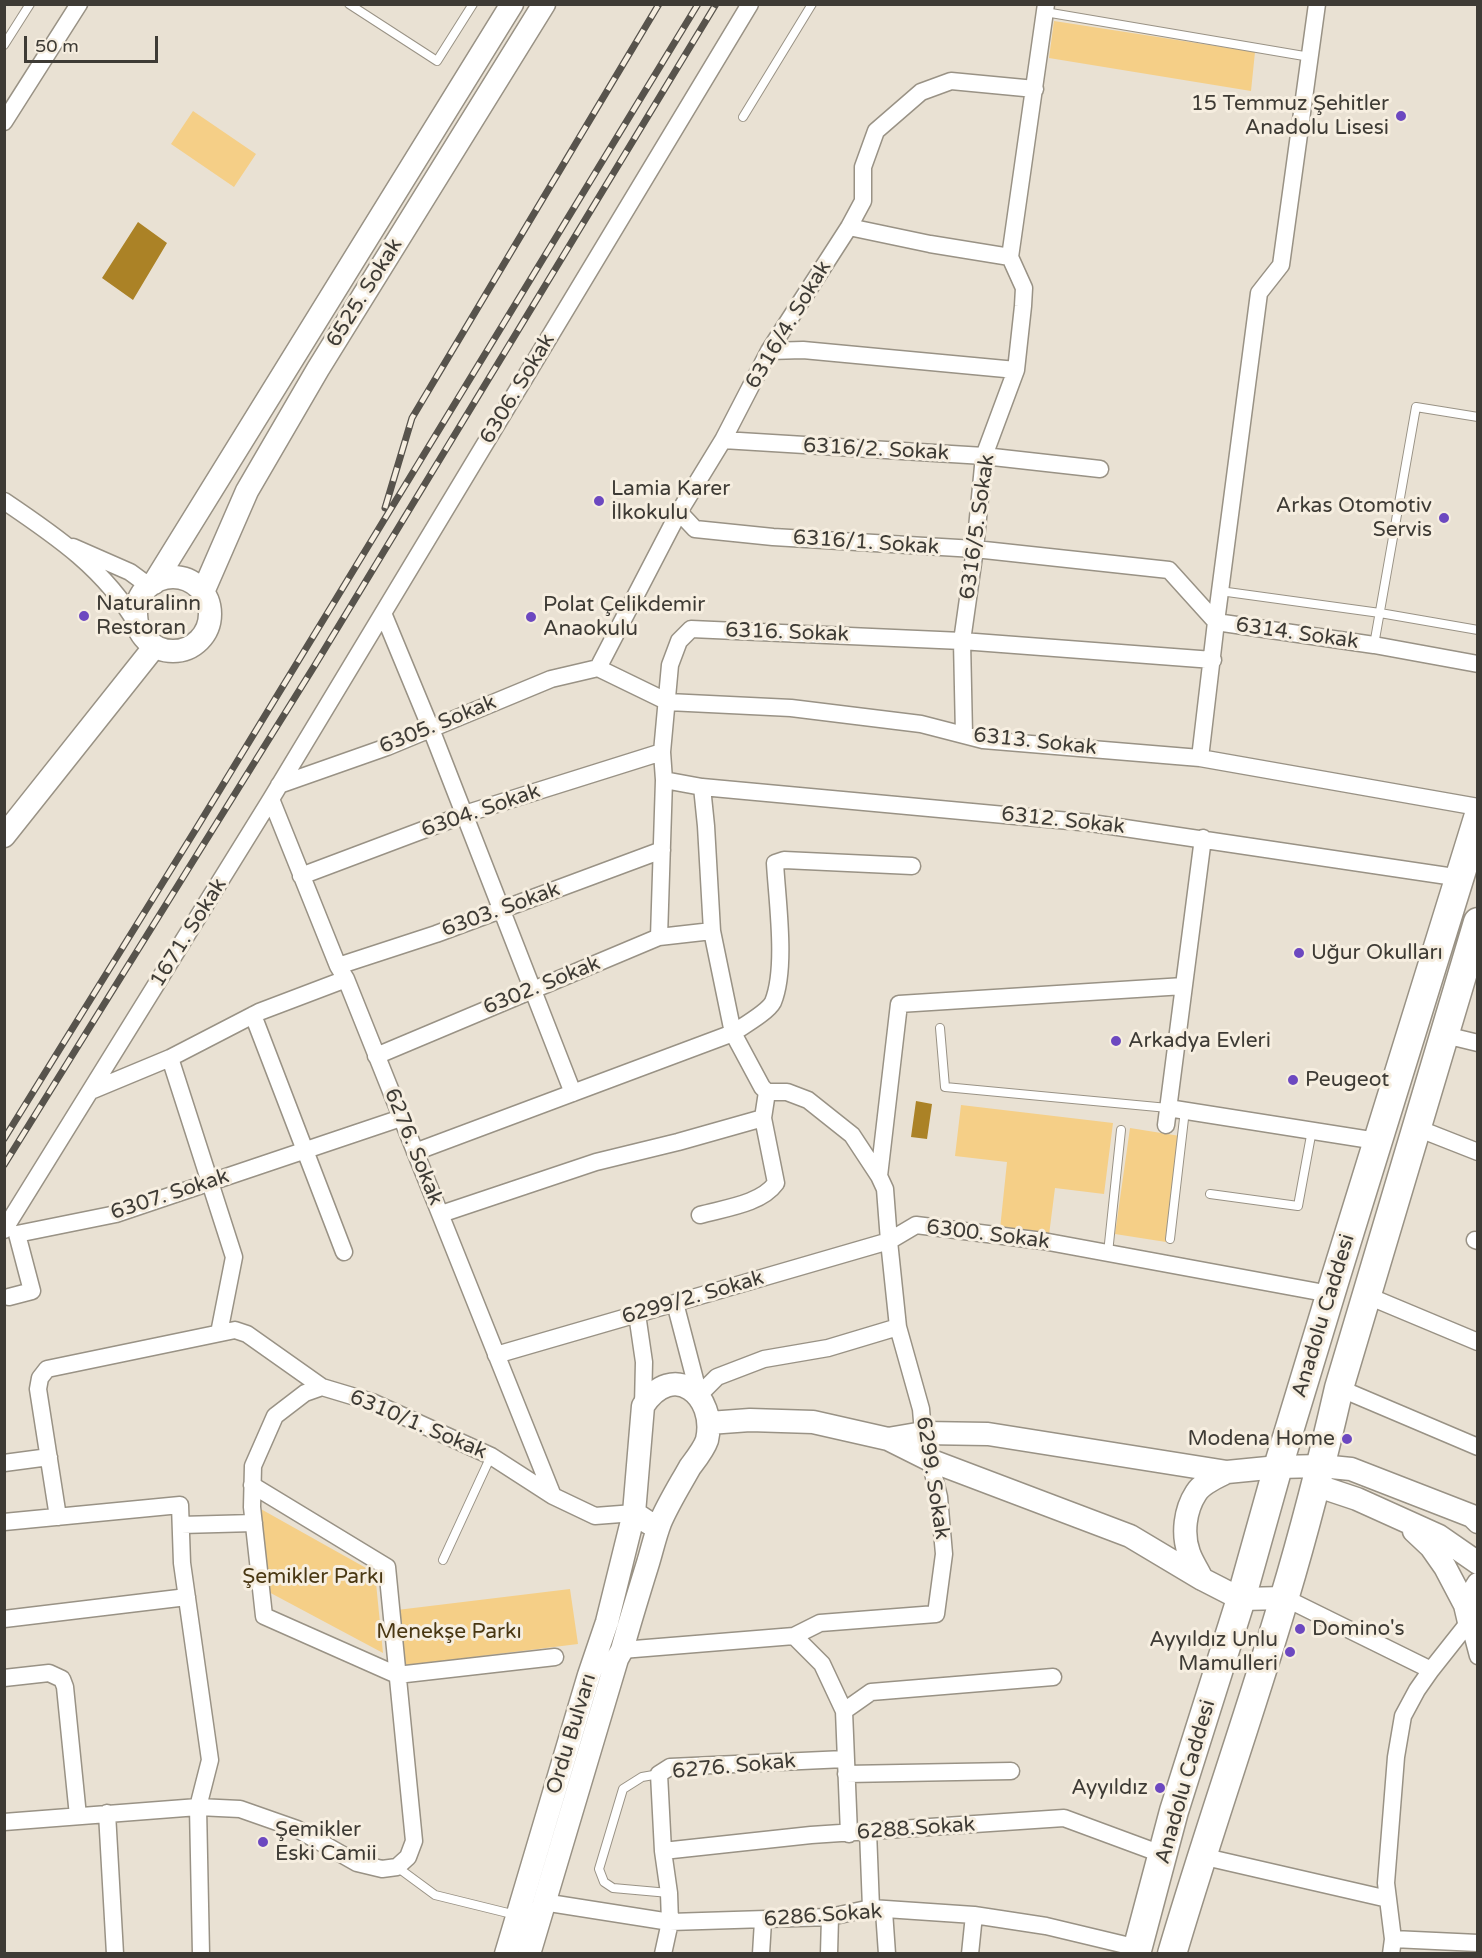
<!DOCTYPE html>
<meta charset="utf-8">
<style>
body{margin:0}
#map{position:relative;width:1482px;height:1958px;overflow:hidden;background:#e9e1d3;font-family:"Varela Round",sans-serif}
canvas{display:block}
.frame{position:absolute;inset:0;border:6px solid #3e3b35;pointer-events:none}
.scale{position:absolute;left:24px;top:36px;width:134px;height:27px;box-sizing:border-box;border:3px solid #3e3b35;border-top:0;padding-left:8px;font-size:18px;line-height:21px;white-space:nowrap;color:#3e3b35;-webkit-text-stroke:4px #f6eee0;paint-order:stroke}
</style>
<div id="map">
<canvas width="1482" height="1958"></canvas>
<div class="frame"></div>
<div class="scale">50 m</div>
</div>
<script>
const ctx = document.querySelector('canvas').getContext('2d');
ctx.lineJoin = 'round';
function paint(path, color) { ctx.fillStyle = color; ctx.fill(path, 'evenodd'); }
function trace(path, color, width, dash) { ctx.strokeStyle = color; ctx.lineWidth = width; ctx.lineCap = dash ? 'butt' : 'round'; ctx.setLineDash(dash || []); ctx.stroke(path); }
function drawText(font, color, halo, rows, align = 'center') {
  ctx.font = font + ' "Varela Round",sans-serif'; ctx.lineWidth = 6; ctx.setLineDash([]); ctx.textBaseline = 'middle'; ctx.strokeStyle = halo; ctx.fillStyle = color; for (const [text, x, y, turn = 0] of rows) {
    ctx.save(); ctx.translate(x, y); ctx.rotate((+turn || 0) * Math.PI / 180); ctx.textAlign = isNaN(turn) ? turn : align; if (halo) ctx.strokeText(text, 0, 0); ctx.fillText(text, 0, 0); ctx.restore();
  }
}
paint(new Path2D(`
 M1054,21L1255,52L1251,91L1049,58Z
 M193,111L256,154L234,187L171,144Z
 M961,1105L1113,1123L1104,1194L1055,1188L1049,1235L1000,1229L1007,1162L955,1156Z
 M1130,1128L1180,1136L1166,1242L1115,1234Z
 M259,1508L375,1573L383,1653L265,1590Z
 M570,1589L578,1644L401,1666L397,1610Z`), '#f5cf87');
paint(new Path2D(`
 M138,222L167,243L133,300L102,278Z
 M916,1101L932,1104L927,1139L911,1137Z`), '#ab8226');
const lane = new Path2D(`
 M349,4L437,61L473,4
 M1045,12L1310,57
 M4,45L30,4
 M743,117L812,4
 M1220,591L1380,613L1478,630
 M1374,645L1416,407L1478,417
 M940,1028L945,1087L1168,1108
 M1210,1194L1298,1206L1312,1130
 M1170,1239L1185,1110
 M1108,1253L1121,1130
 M443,1560L491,1456
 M659,1774L642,1777L623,1789L599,1869L604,1882L613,1888L669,1893
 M397,1867L435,1895L516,1915`);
const street = new Path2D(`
 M4,122L79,4
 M849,227L930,244L1010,257
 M769,351L803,350L1016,370
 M723,440L984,456L1100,469
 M4,501C56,536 106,570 137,625
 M679,512L695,529L773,537L975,549L1169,570L1216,622
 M73,547L130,572L149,586
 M383,613L431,729L573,1093
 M1216,622L1259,293L1281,265L1317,4
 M598,668L668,702L791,708L921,724L983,740L1200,758L1478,807
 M598,668L679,512L723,440L769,351L849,227L863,201V167L876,131L921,92L951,81L1035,89
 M964,735L962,641L975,549L984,456L1016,370L1023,306L1024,288L1010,257L1046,4
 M1200,758L1216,622L1374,645L1478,664
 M664,780L702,787L1091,823L1461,878
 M279,785L387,747L551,679L598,668
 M702,787L706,826L712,931L733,1033L762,1087L767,1092H787L808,1100L852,1135L879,1176L885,1189L889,1241L916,1225L1043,1241L1330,1294
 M271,799L338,966L346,979L553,1496
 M301,876L471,812L662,752
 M659,937L664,780L662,752L670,665L679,641L691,629L962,641L1213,660
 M338,966L436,934L662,850
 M253,1015L344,1252
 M1445,1035L1478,1043
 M376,1056L659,937L712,931
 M170,1058L234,1257L219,1333
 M93,1090L170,1058L259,1012L346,979
 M1168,1108L1377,1141
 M1166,1125L1203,838
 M1417,1128L1478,1152
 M415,1152L733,1033C743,1026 768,1012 773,1002C787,968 777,900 775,863L784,860L912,866
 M879,1176L899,1004L1184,986
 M441,1214L596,1162L678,1142L763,1118
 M700,1215C725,1208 761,1204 776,1183L763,1118L767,1092
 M4,1230L271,799L750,4
 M1475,1240L1478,1241
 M1368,1296L1478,1342
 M9,1297L32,1291L17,1234L116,1214L401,1118
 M675,1303L699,1395L717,1377L764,1359L828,1348L898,1327
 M637,1314L644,1362L643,1406
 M496,1355L889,1241L898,1327L921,1409L923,1433L939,1497L944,1554L936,1614L820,1623L794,1636L622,1650
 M1339,1388L1478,1447
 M4,1463L49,1457
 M58,1517L38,1389L40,1378L47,1369L235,1330L247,1334L322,1387
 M4,1522L180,1505L182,1563L210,1760L198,1807L201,1954
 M181,1525L254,1523
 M1285,1598L1431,1670
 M4,1619L187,1597
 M1469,1622L1478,1656
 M794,1636L822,1664L844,1711
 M555,1657L397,1675L264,1616L252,1507L253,1466L275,1416L305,1393L322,1387L372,1402L491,1456L553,1496L595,1516L634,1513
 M4,1678L49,1673L62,1679L65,1687L78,1816
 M846,1774L1011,1771
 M107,1813L115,1954
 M4,1822L198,1807L240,1809L297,1829L357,1863L382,1869L397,1867L408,1857L414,1841L387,1567L252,1485
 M868,1831L871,1908
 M849,1834L844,1711L871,1692L1053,1677
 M663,1851L811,1835L1064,1818L1164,1855
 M1201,1856L1388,1899
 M543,1902L670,1922L830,1917L871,1908L974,1915L1046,1926L1138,1948
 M884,1911L887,1954
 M1393,1939L1478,1943
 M663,1954L670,1922L669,1893L663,1851L659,1774L670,1767L845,1759
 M761,1954L763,1921
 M829,1954L830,1917
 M970,1954L974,1915
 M1391,1954L1393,1939L1386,1883L1396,1757L1403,1716L1417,1690L1431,1670L1469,1622`);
const secondary = new Path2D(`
 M136 614a37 37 0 1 1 74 0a37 37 0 1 1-74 0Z
 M154,583L512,4
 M203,592L247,491L318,369L544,4
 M4,836L155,646
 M709,1423L750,1420L813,1422L888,1439L932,1461L1130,1536L1202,1579L1241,1599L1285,1598
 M888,1439L923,1433L988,1434L1227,1472L1278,1467L1321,1466L1351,1469L1472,1516L1478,1522
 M1315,1485L1357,1499L1439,1536L1478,1563
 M1414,1531L1431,1547L1445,1567L1465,1605
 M1202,1579C1198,1570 1192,1562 1189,1553C1182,1534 1185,1510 1196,1493C1202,1483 1217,1477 1227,1472
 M1469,1622L1465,1605L1478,1584
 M506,1954L589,1675L607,1622L634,1513
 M529,1954L617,1659L622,1650C630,1621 639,1592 648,1563C652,1550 655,1536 660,1523C668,1504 680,1485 690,1467C696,1459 704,1449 707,1440C717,1395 673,1360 643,1406L634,1513L649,1523H660`);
const highway = new Path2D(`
 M1136,1954L1174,1811L1241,1599L1278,1467L1336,1276L1478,818
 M1172,1954C1207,1835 1249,1717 1284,1599C1305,1529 1323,1458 1339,1388L1478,922`);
trace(lane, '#999285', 10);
trace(street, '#999285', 19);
trace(secondary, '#999285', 25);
trace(highway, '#999285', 31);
trace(lane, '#fff', 8);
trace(street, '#fff', 16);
trace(secondary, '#fff', 22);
trace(highway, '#fff', 28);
const rail = new Path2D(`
 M385,508L412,418L659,4
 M4,1139L196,829L698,4
 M4,1165L315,665L716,4`);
trace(rail, '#57534c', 7);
trace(rail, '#f6eee0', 4.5, [14]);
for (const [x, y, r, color] of [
 [1401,116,6,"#6c48c0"],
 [599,501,6,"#6c48c0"],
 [1444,518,6,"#6c48c0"],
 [84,616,6,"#6c48c0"],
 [531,617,6,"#6c48c0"],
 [1299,953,6,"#6c48c0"],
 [1116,1041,6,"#6c48c0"],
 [1293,1080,6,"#6c48c0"],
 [1347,1439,6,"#6c48c0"],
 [1300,1629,6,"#6c48c0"],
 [1290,1652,6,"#6c48c0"],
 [1160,1788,6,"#6c48c0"],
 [263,1842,6,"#6c48c0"]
]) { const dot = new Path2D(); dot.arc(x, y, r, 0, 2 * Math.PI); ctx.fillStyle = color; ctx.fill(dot); trace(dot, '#f6eee0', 2); }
drawText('21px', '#3e3b35', '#f6eee0', [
 ["15 Temmuz Şehitler",1389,104,"right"],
 ["Anadolu Lisesi",1389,128,"right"],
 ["Lamia Karer",611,489],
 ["İlkokulu",611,513],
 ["Arkas Otomotiv",1432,506,"right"],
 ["Servis",1432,530,"right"],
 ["Naturalinn",96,604],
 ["Restoran",96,628],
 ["Polat Çelikdemir",543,605],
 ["Anaokulu",543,629],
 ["Uğur Okulları",1311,953],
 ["Arkadya Evleri",1128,1041],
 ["Peugeot",1305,1080],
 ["Modena Home",1335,1439,"right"],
 ["Domino's",1312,1629],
 ["Ayyıldız Unlu",1278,1640,"right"],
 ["Mamulleri",1278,1664,"right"],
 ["Ayyıldız",1148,1788,"right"],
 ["Şemikler",275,1830],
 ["Eski Camii",275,1854]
], 'left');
drawText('21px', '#3e3b35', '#f6eee0', [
 ["6525. Sokak",365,293,-58],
 ["6316/4. Sokak",789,325,-59],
 ["6306. Sokak",518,389,-59],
 ["6316/2. Sokak",876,450,3],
 ["6316/5. Sokak",978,527,-82],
 ["6316/1. Sokak",866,543,4],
 ["6316. Sokak",787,633,2],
 ["6314. Sokak",1297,634,8],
 ["6305. Sokak",438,725,-22],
 ["6313. Sokak",1035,742,6],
 ["6304. Sokak",481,811,-19],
 ["6312. Sokak",1063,821,6],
 ["6303. Sokak",501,910,-20],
 ["1671. Sokak",189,933,-58],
 ["6302. Sokak",542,986,-22],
 ["6276. Sokak",413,1147,68],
 ["6307. Sokak",170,1195,-18],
 ["6300. Sokak",988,1235,7],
 ["6299/2. Sokak",693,1298,-16],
 ["Anadolu Caddesi",1324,1316,-73],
 ["6310/1. Sokak",418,1425,23],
 ["6299. Sokak",932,1478,81],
 ["Ordu Bulvarı",572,1734,-73],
 ["6276. Sokak",734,1767,-5],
 ["Anadolu Caddesi",1186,1782,-74],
 ["6288.Sokak",916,1829,-4],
 ["6286.Sokak",823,1916,-4]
]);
drawText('21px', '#493712', '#f6eee0', [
 ["Şemikler Parkı",313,1577],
 ["Menekşe Parkı",449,1632]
]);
</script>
